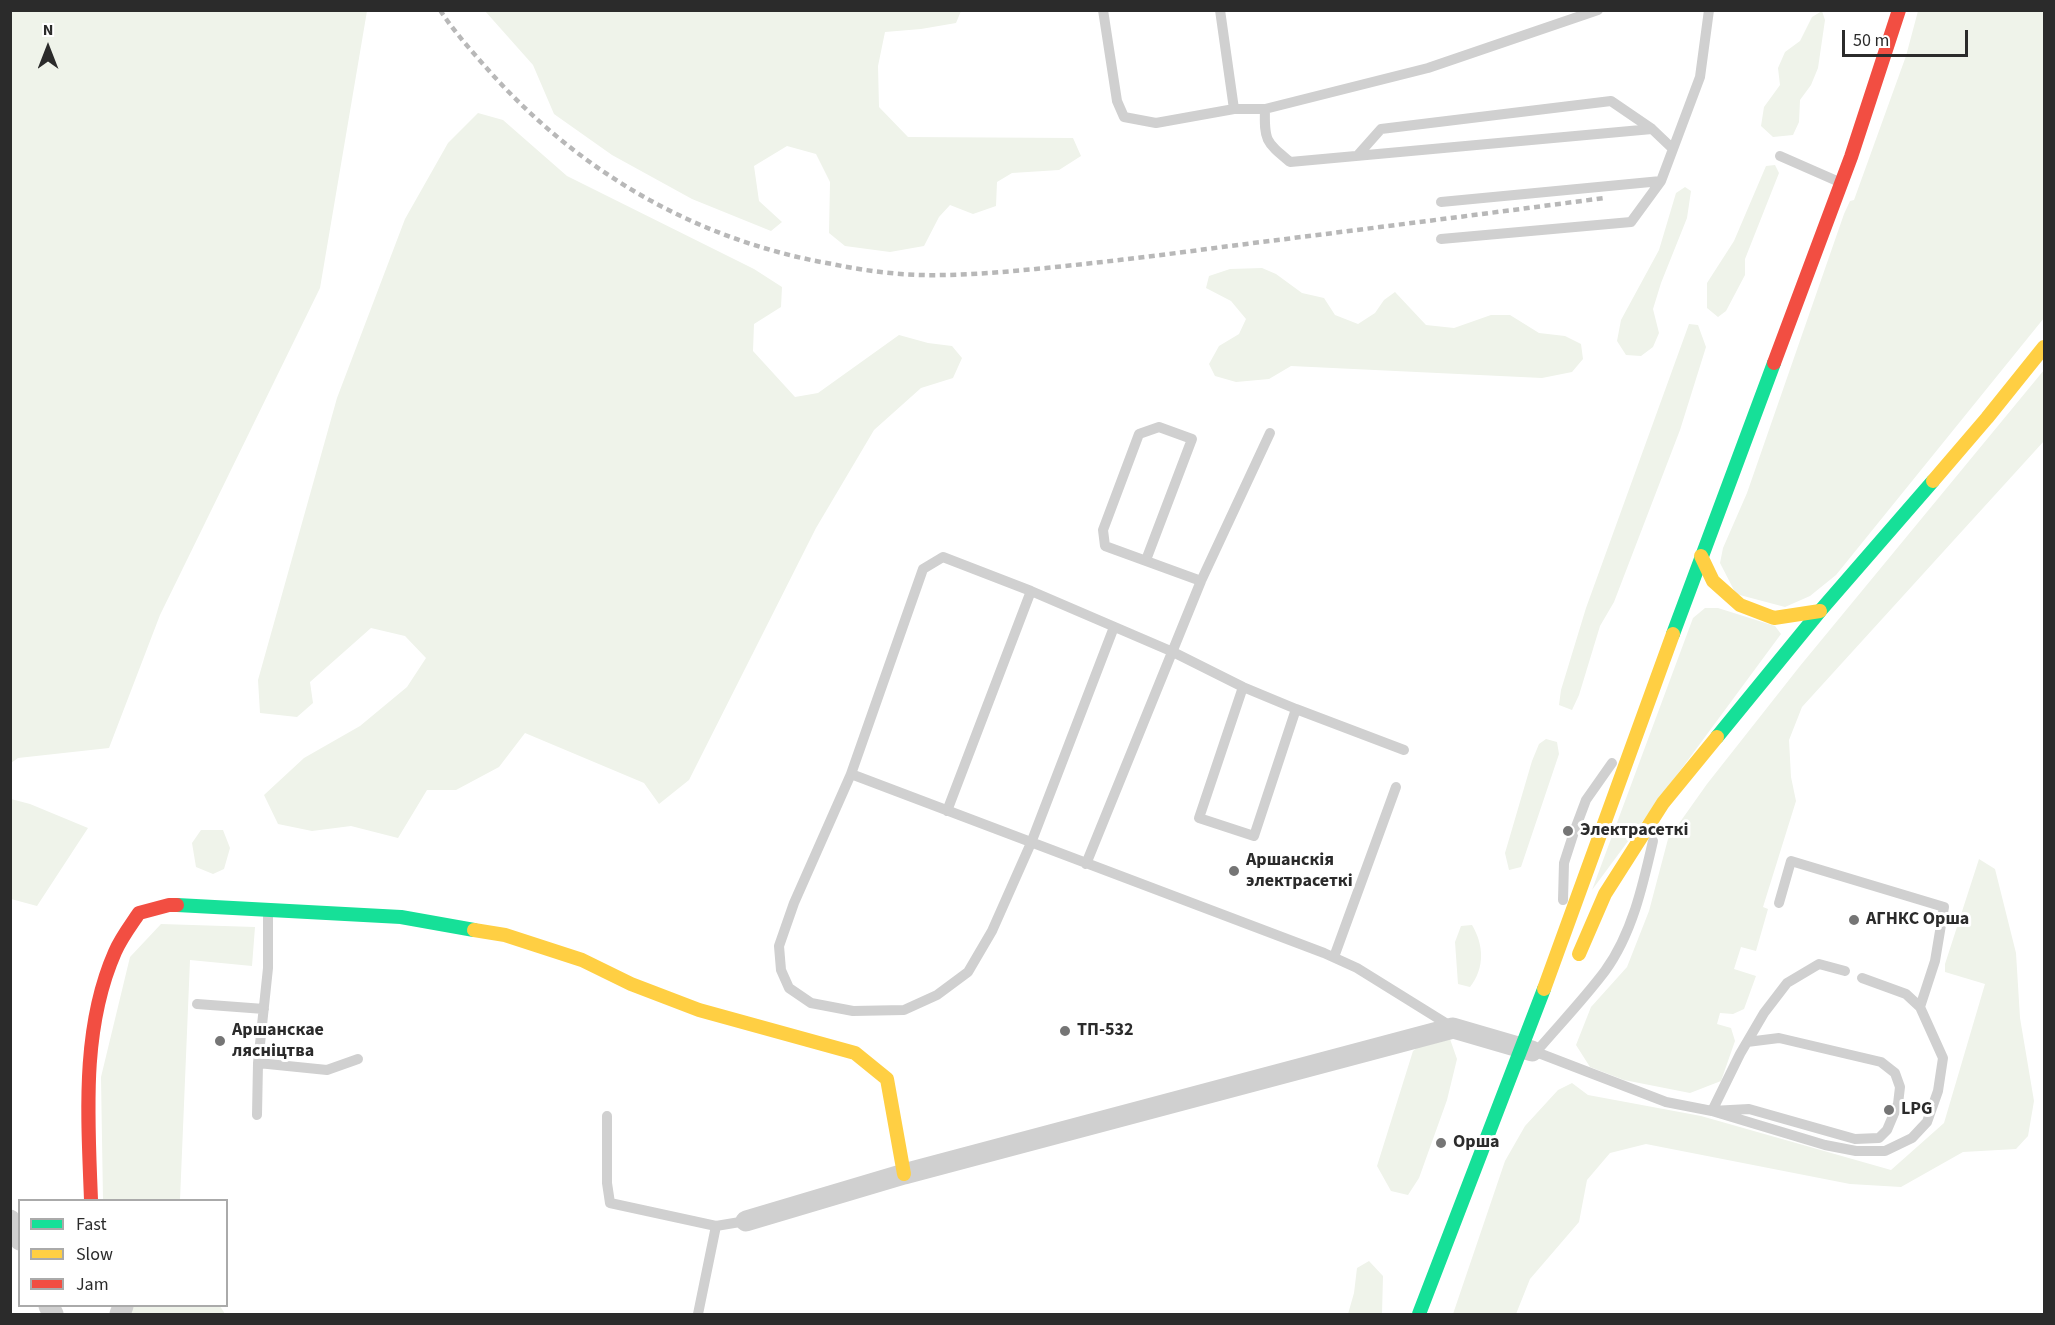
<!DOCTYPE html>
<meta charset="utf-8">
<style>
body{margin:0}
#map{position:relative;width:2055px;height:1325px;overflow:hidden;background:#fff;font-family:"Source Sans 3",sans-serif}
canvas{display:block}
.frame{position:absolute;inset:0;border:12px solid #2b2b2b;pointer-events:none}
.legend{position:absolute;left:18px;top:1199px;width:210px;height:108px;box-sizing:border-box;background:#fff;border:2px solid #aaa;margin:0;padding:8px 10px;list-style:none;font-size:18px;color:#2b2b2b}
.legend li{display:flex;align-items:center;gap:12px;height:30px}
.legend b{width:30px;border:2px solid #aaa}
.north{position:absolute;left:18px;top:18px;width:60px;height:60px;-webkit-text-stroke:4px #fff;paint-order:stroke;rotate:0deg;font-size:16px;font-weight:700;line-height:24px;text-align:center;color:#2b2b2b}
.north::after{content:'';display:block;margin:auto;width:21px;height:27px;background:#2b2b2b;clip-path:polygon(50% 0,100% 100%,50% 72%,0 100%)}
.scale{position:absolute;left:1842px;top:30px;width:126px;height:27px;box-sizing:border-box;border:3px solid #2b2b2b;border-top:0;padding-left:8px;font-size:18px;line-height:21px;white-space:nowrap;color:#2b2b2b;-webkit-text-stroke:4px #fff;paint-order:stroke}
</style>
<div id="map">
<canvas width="2055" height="1325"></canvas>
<div class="frame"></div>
<ul class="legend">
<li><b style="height:8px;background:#16e098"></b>Fast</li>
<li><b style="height:8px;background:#ffcf43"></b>Slow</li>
<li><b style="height:8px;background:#f24e42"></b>Jam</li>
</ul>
<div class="north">N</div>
<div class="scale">50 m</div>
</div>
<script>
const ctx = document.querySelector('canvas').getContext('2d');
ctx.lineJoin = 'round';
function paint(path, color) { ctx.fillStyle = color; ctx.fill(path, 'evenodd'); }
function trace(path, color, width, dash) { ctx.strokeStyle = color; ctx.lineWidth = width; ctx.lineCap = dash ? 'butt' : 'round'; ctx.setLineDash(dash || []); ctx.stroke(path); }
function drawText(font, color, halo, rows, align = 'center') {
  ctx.font = font + ' "Source Sans 3",sans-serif'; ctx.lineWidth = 6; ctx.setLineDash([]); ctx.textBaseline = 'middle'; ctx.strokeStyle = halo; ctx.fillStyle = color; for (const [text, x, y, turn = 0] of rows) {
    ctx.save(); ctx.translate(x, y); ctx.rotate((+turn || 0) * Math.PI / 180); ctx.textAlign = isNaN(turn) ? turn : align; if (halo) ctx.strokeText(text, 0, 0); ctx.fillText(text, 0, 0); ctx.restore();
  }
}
paint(new Path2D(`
 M11,10L367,11L320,288L160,615L109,748L18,758L11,763Z
 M485,11H961L956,23L921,29L885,32L878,66L879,107L908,137L1073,138L1081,156L1059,170L1012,173L997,182L996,206L973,214L950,205L939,217L924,246L890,252L845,246L829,233L830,182L816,154L787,146L754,166L759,201L782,222L771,231L692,199L612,155L554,114L533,65Z
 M1822,11L1825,20L1818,68L1811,85L1800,100L1799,122L1793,135L1773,137L1761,126L1764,107L1780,85L1778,68L1785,52L1800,41L1812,17Z
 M1918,11H2044V318L1836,575L1810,596L1785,607L1736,594L1720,563L1723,548L1747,493L1844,214L1850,201L1854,200L1906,56Z
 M478,113L503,120L567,176L754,269L782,287L781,307L754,324L753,351L795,397L818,393L899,335L928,343L952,346L962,358L953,378L921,388L874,430L816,528L689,780L659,804L644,783L525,733L499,767L456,790H427L398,838L351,826L312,831L278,824L264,795L304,758L360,726L407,687L426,658L405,636L371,628L310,682L313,703L297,717L260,713L258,680L337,398L405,219L448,143Z
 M1775,165L1779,173L1745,259V275L1726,311L1718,317L1707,308V283L1734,241L1766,166Z
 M1685,187L1691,191L1687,218L1661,283L1653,309L1659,333L1653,347L1641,356L1626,355L1617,341L1621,320L1659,250L1676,193Z
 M1262,268L1276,274L1302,293L1324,298L1335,315L1358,324L1375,313L1384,300L1395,292L1426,325L1454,328L1491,315H1510L1539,333L1565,336L1581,344L1583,359L1572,372L1542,378L1291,366L1269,379L1236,382L1215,376L1209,364L1219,346L1239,334L1246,319L1231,301L1206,288L1209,276L1230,269Z
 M1689,324L1698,325L1706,347L1680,430L1614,602L1600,626L1579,695L1572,710L1559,705L1561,690L1586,608Z
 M2044,370V441L1802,707L1789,740L1791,777L1796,801L1763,907L1768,909L1756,951L1741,947L1734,969L1756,976L1744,1009L1733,1014L1720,1013L1717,1024L1731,1028L1735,1041L1721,1081L1690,1093L1624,1080L1590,1067L1576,1045L1591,1007L1627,967L1649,911L1668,839L1707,784L1800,666Z
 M1705,608H1718L1775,626L1781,634L1592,890L1693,618Z
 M1546,739L1557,742L1559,754L1521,867L1509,870L1505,853L1532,761L1539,744Z
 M11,799L30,804L88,828L37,906L11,899Z
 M201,830H223L230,848L224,869L213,874L196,867L192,843Z
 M1979,859L1995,869L2016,953L2020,1018L2034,1101L2028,1136L2016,1149L1963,1152L1901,1187L1850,1184L1646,1144L1610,1153L1587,1180L1579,1222L1530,1279L1516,1314H1453L1505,1161L1525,1126L1558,1090L1572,1083L1588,1095L1701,1116L1891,1170L1944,1123L1985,984L1945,972V964Z
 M161,924L255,927L252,966L190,960L180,1200H103L101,1077L130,957Z
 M1472,925C1484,945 1485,968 1470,987L1458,984L1455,942L1461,926Z
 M1432,1036L1450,1039L1457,1059L1447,1100L1419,1178L1408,1195L1391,1191L1377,1166L1413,1051Z
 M1369,1261L1383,1276L1382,1314H1348L1354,1293L1357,1268Z
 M131,1306H220L225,1314H129Z`), '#eff3ea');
trace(new Path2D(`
 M1103,10L1117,101L1124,117L1156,123L1234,109
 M1220,10L1234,109H1265L1428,68L1598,10
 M1265,109C1264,141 1266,142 1290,162L1652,129L1673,149
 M1357,156L1381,129L1611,101L1652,129
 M1780,156L1837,181
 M1441,202L1661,181L1700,77L1709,10
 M1441,239L1631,222L1661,181
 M1146,560L1192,439L1159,427L1139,434L1103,530L1105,546L1201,581
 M1243,687L1199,818L1254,836L1296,709
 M1404,750L1296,709L1243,687L1173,652L1031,591L943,557L923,569L851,774L1324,953L1357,968L1452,1027
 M851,774L794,903L779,946L781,970L789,988L811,1003L853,1011L904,1010L937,995L968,972L992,931L1031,843L1114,627
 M947,811L1031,591
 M1653,841C1643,885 1632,934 1605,971C1584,999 1559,1025 1536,1052L1666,1102L1712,1111L1749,1109L1855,1139L1879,1138L1887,1130L1898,1104L1900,1087L1895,1073L1881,1062L1779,1038L1747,1042
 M1086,864L1201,581L1270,433
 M1563,900L1564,863L1574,832L1586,800L1612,763
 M1779,903L1791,861L1944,907L1935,961L1920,1007
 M1334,957L1396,787
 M1845,971L1819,964L1787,983L1764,1013L1740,1054L1712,1111L1825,1145L1856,1151H1885L1912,1138L1927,1122L1938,1091L1943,1058L1920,1007L1906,994L1862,978
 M197,1004L264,1009
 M258,1063L327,1070L358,1059
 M257,1115L258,1063L268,968V912
 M607,1116V1183L610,1203L716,1226
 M698,1314L716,1226L746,1221`), '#d0d0d0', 10);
trace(new Path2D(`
 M10,1220L20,1240
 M746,1221L904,1174L1453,1028L1532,1051
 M49,1306L53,1314
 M120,1314L123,1306`), '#d0d0d0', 21);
trace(new Path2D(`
 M1673,634L1774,363
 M1717,737L1820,611L1933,481
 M177,905L401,917L474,930
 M1419,1314L1544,989`), '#16e098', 14);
trace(new Path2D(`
 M1933,481L1987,418L2044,347
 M1701,556L1713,581L1740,605L1774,618L1820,611
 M474,930L505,935L582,960L631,984L699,1010L855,1053L887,1079L904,1174
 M1579,954L1605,894L1663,803L1717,737
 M1544,989L1673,634`), '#ffcf43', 14);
trace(new Path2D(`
 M1774,363L1851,157L1899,10
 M91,1200C88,1118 81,1029 115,952C121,938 131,925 139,913L169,905H177`), '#f24e42', 14);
trace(new Path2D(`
 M440,10C453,30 468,47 483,64C575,170 694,240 832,264C861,270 890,274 920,275C962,276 1004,272 1046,268C1105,262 1163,255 1222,247C1349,231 1476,215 1604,198`), '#b8b8b8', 4.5, [6, 4.5]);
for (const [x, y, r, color] of [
 [1568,831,6,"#757575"],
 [1234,871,6,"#757575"],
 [1854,920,6,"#757575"],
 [1065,1031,6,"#757575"],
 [220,1041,6,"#757575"],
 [1889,1110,6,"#757575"],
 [1441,1143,6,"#757575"]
]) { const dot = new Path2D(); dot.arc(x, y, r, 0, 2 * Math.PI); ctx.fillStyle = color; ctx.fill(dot); trace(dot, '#fff', 2); }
drawText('bold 18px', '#2b2b2b', '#fff', [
 ["Электрасеткі",1580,831],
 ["Аршанскія",1246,861],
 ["электрасеткі",1246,882],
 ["АГНКС Орша",1866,920],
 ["Аршанскае",232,1031],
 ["лясніцтва",232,1052],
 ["ТП-532",1077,1031],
 ["LPG",1901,1110],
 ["Орша",1453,1143]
], 'left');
</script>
